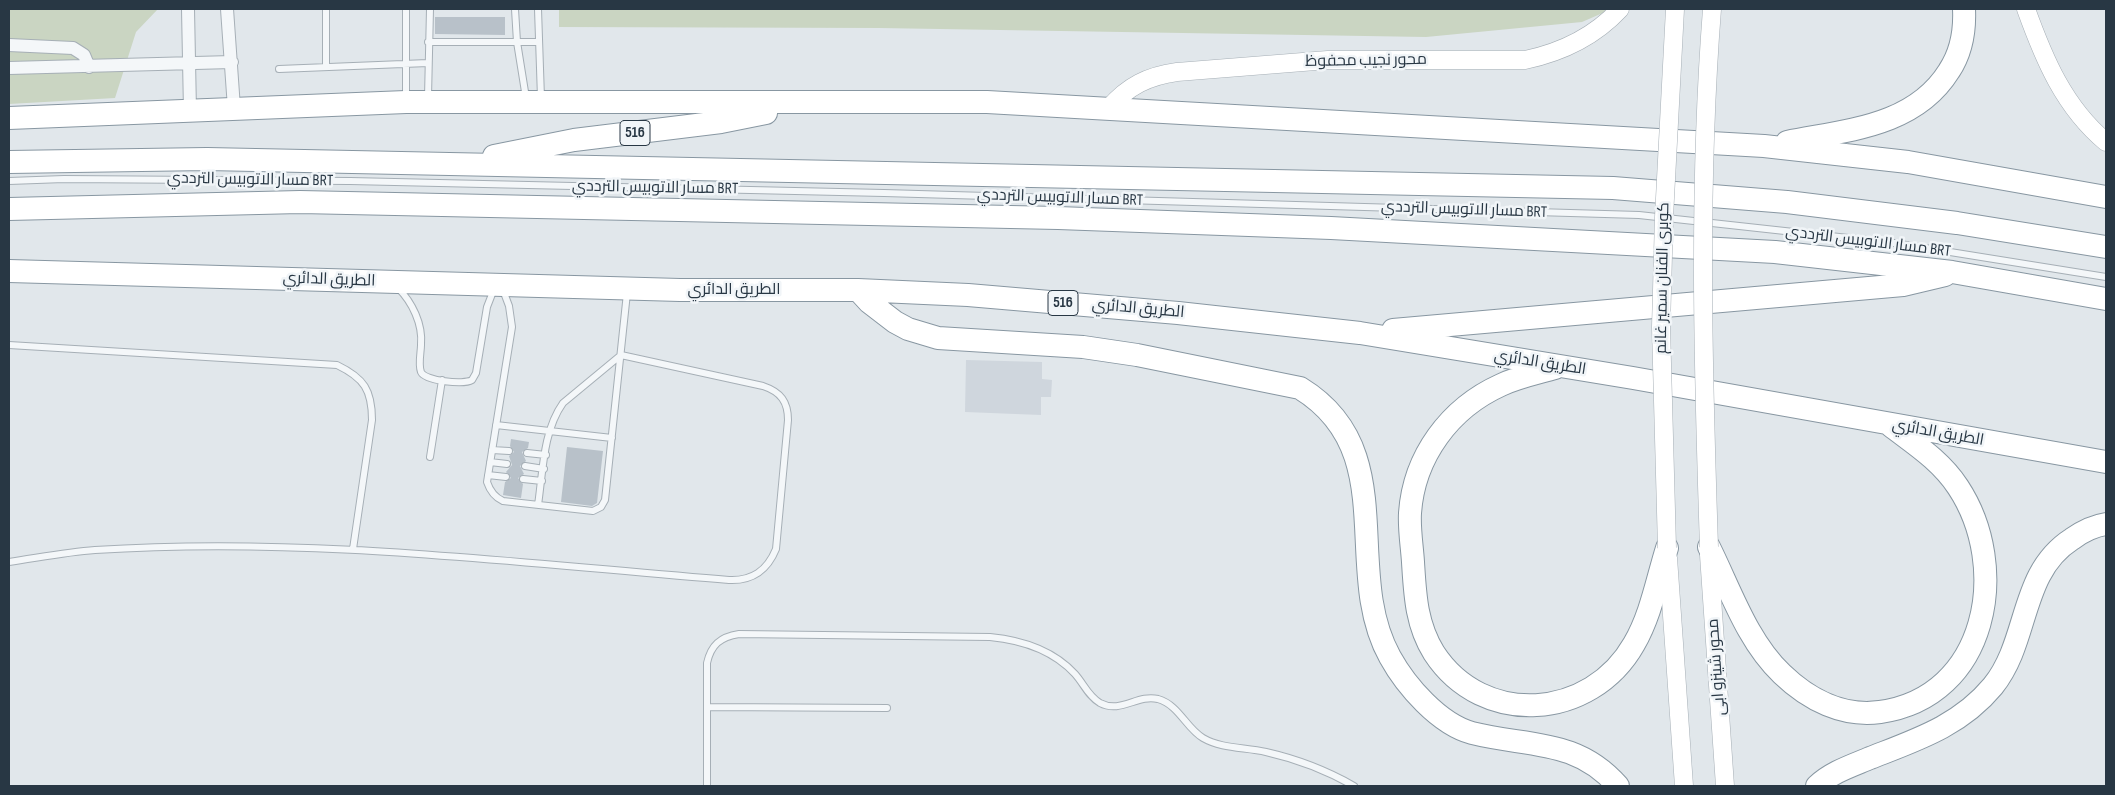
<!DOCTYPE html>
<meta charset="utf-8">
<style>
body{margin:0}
#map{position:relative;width:2115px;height:795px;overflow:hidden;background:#e1e7eb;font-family:"Sofia Sans Condensed",sans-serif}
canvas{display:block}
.frame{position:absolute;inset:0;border:10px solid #283744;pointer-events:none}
</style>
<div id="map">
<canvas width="2115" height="795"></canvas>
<div class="frame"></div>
</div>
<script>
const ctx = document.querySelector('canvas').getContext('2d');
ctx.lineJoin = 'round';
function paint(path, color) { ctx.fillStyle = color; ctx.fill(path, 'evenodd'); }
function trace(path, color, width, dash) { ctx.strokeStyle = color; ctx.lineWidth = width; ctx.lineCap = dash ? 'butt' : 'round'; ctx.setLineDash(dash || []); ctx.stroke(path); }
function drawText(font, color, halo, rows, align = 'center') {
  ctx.font = font + ' "Sofia Sans Condensed",Cairo,sans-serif'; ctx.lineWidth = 5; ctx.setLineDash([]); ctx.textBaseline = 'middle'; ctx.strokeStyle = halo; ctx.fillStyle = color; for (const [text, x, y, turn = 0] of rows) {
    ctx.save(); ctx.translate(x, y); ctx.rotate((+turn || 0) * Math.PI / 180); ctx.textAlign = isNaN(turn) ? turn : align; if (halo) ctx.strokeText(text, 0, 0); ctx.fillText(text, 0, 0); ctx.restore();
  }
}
paint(new Path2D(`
 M966,360L1042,362V379L1052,380L1051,397H1041V415L965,412Z`), '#cfd6dd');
paint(new Path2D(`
 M9,9H158L136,32L115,98L9,104Z
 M559,9H1606L1605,12L1582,22L1426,37L879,28L559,27Z`), '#cad5c2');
paint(new Path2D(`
 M435,17H505V35L435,34Z
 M511,439L529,442L528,448L522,452L526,461L520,466L524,474L518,478L523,484L521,498L503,495L505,482L511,478L506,472L512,465L509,456L514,452L510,446Z
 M567,447L603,451L597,503L592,506L561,502Z`), '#b8c1c9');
const lane = new Path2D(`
 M326,9V67
 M406,9V97
 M515,9L517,42L526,98
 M538,9L541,98
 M428,42H539
 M279,69L428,63
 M428,97L430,9
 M9,181L64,179L350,181L884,193L1639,215L1894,243L2106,277
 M398,288C412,302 423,324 421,345C421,352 418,364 421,372C425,381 464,385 472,380L476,373L487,307L494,289
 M503,290L509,306L512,327L487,482C490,491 494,497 503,501L593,511L601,507L605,500L627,293
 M9,345L337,365C364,378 372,390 372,420L353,549
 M496,425L612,438
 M492,450L509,451
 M527,453L546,455
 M430,457L442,380
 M490,462L507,464
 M525,466L544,469
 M488,475L506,477
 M523,479L542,481
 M538,505C543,471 543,431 563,403L621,355
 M9,562C37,558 66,552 95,550C306,536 518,563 729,580C752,581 767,571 776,549L788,420C788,402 781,392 763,386L621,355
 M708,707L887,708
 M707,786V663C711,645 720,637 739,634L990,637C1021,640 1053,650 1075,674C1084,684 1088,696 1100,703C1121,714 1137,694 1158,699C1179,705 1186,728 1203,738C1222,749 1245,747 1266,752C1297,759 1326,770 1354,786`);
const street = new Path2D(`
 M188,9L190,111
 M227,9L234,108
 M9,45L73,48L84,55L89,67
 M9,68L232,62`);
const secondary = new Path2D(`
 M2026,9C2044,59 2064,107 2106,142
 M1109,108C1128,86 1148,76 1177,72L1328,60H1525C1563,52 1594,37 1620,9
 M1709,555L1725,786
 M1668,558L1684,786`);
const highway = new Path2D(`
 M9,118L406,102H987L1764,146L1908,162L2106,197
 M1787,142C1846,130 1914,127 1949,71C1961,53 1965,30 1964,9
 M494,156L574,140L721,122L766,113
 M9,162L207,159L1613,188L1787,202L1957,223L2106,247
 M9,209L300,202L1058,218L1331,228L1775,252L1952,272L2106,299
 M9,271L680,290H858L968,295L1178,313L1360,333L1633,378L2106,462
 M858,290L869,302L895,322L908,329L938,338L1083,347L1137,355L1300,388C1403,451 1341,569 1390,657C1406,686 1439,724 1472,733C1527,747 1576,738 1618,786
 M1393,330L1903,285L1945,275
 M1555,368C1538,373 1518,377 1501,385C1450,408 1414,456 1410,513C1409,529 1412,546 1413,562C1415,594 1416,624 1434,653C1483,728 1591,720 1634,644C1651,615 1657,580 1667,548
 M1709,547C1730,589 1747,641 1782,674C1809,700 1843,717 1880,712C1988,697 2011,567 1958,487C1941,461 1916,445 1891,426
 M1817,786C1832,772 1851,766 1870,758C1916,740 1960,726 1993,686C2030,640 2019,573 2072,539C2083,531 2093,526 2106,524`);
trace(lane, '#a6afb6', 8);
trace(street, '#a6afb6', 14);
trace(secondary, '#a6afb6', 19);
trace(highway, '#8897a2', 24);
trace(lane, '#f4f7f9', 6);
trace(street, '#f4f7f9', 12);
trace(secondary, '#fff', 18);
trace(highway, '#fff', 22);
const secondaryBridge = new Path2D(`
 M1709,547C1703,367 1698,188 1712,9
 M1667,548L1661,327L1664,217L1675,9`);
trace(secondaryBridge, '#a6afb6', 19, []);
trace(secondaryBridge, '#fff', 18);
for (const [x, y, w] of [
 [635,133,30],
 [1063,303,30]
]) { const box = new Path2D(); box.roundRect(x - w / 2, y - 12.5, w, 25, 4); ctx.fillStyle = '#f1f5f8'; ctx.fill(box); trace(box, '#283744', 1); }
drawText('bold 15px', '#283744', null, [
 ["516",635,133],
 ["516",1063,303]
]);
drawText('16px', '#283744', '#f1f5f8', [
 ["محور نجيب محفوظ",1366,61,-1],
 ["مسار الاتوبيس الترددي BRT",250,180,1],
 ["مسار الاتوبيس الترددي BRT",655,188,1],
 ["مسار الاتوبيس الترددي BRT",1060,198,2],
 ["مسار الاتوبيس الترددي BRT",1464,210,2],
 ["مسار الاتوبيس الترددي BRT",1868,242,7],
 ["كوبرى الفنان سمير غانم",1663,278,-89],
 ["الطريق الدائري",329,280,2],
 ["الطريق الدائري",734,290],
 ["الطريق الدائري",1138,309,5],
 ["الطريق الدائري",1540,363,9],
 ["الطريق الدائري",1938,433,10],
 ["محور شينزو ابى",1717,667,-94]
]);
</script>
